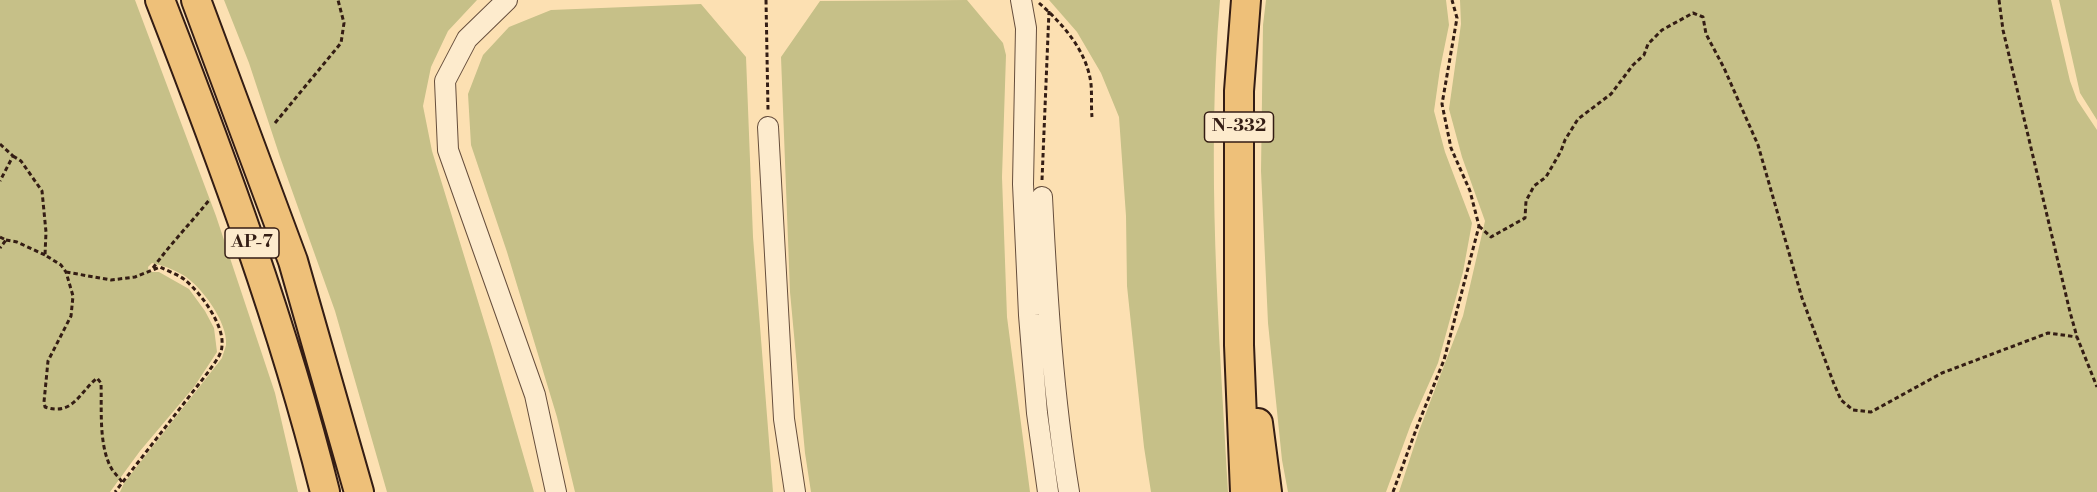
<!DOCTYPE html>
<style>
body{margin:0}
canvas{display:block;background:#fce0b2}
</style>
<canvas width="2097" height="492"></canvas>
<script>
const ctx = document.querySelector('canvas').getContext('2d');
ctx.lineJoin = 'round';
function paint(path, color) { ctx.fillStyle = color; ctx.fill(path, 'evenodd'); }
function trace(path, color, width, dash) { ctx.strokeStyle = color; ctx.lineWidth = width; ctx.lineCap = dash ? 'butt' : 'round'; ctx.setLineDash(dash || []); ctx.stroke(path); }
function drawText(font, color, halo, rows, align = 'center') {
  ctx.font = font + ' "Libre Bodoni",serif'; ctx.lineWidth = 4.5; ctx.setLineDash([]); ctx.textBaseline = 'middle'; ctx.strokeStyle = halo; ctx.fillStyle = color; for (const [text, x, y, turn = 0] of rows) {
    ctx.save(); ctx.translate(x, y); ctx.rotate((+turn || 0) * Math.PI / 180); ctx.textAlign = isNaN(turn) ? turn : align; if (halo) ctx.strokeText(text, 0, 0); ctx.fillText(text, 0, 0); ctx.restore();
  }
}
paint(new Path2D(`
 M0,0H135L216,216L275,393L298,492H120L124,483L222,358C223,354 225,349 226,345C228,322 201,286 183,275C173,269 162,265 152,263L148,267L149,272H159L189,289L205,311L214,328L217,352L194,387L140,451L110,492H0Z
 M224,0H477L448,31L431,67L423,106L432,151L492,347L534,492H387L335,311L280,157L249,63Z
 M967,0L1003,43L1006,55L1002,177L1007,317L1030,492H811L805,453L790,292L781,57L820,1Z
 M1049,0H1220C1206,164 1219,328 1228,492H1151L1144,447L1127,286L1126,216L1119,117L1101,73L1077,32Z
 M1266,0H1446L1449,25L1440,69L1434,111L1445,152L1472,223L1463,272L1438,363L1411,424L1386,492H1288L1282,460L1268,323L1261,171L1263,25Z
 M1460,0H2051L2070,81L2077,100L2097,130V492H1399L1419,431L1463,316L1485,221L1462,157L1449,109L1461,24Z
 M2059,0H2097V120L2080,93Z
 M701,4L746,57L753,237L773,492H575L557,417L507,252L471,145L468,94L483,55L509,27L551,10Z`), '#c6c088');
const minor = new Path2D(`
 M507,0L467,39L445,81L448,150L535,395L556,492
 M1021,0L1026,28L1023,184L1029,315L1037,413L1048,492
 M768,127L784,419L795,492
 M1042,197C1047,295 1053,395 1069,492`);
const highway = new Path2D(`
 M160,0C223,162 283,324 325,492
 M196,0L293,261L359,492
 M1258,423L1267,492
 M1245,492L1239,345V91L1246,0`);
trace(minor, '#664e3c', 22);
trace(highway, '#341d14', 32);
trace(new Path2D(`
 M766,0L768,110
 M1999,0L2003,30L2070,312L2077,337L2097,387
 M1039,3C1063,24 1087,51 1091,84C1092,95 1091,106 1092,117
 M275,123L341,43L344,23L338,0
 M0,144L13,156L0,181
 M13,156L21,161L42,191L46,232L45,255L61,265L66,272L73,296L71,316L48,361L44,402L45,407C73,416 79,393 97,378L101,383C102,409 98,448 113,471C116,475 119,477 122,482
 M1042,180L1049,11
 M1479,226L1491,237L1525,218L1526,201L1534,186L1546,177L1561,151L1565,140L1578,119L1611,94L1633,65L1644,55L1648,44L1662,30L1693,13L1703,17L1706,34L1724,68L1758,145L1802,298L1834,384L1841,400L1853,410L1871,412L1942,373L2048,333L2077,337
 M0,237L6,240L0,248
 M6,240L17,242L45,255
 M153,268C171,243 191,223 210,199
 M66,272L111,280L135,277L160,267C168,271 179,275 185,280C201,293 224,325 222,345C222,355 214,363 209,371L115,492
 M1393,492L1417,427L1444,360L1479,226L1470,191L1451,148L1442,104L1457,18L1452,0`), '#341d14', 3, [4.5, 3]);
trace(minor, '#fdebcd', 20);
trace(highway, '#eec079', 28);
for (const [x, y, w] of [
 [1239,127,69],
 [252,243,54]
]) { const box = new Path2D(); box.roundRect(x - w / 2, y - 15, w, 30, 4.5); ctx.fillStyle = '#fdebcd'; ctx.fill(box); trace(box, '#341d14', 1.5); }
drawText('bold 18px', '#341d14', null, [
 ["N-332",1239,127],
 ["AP-7",252,243]
]);
</script>
